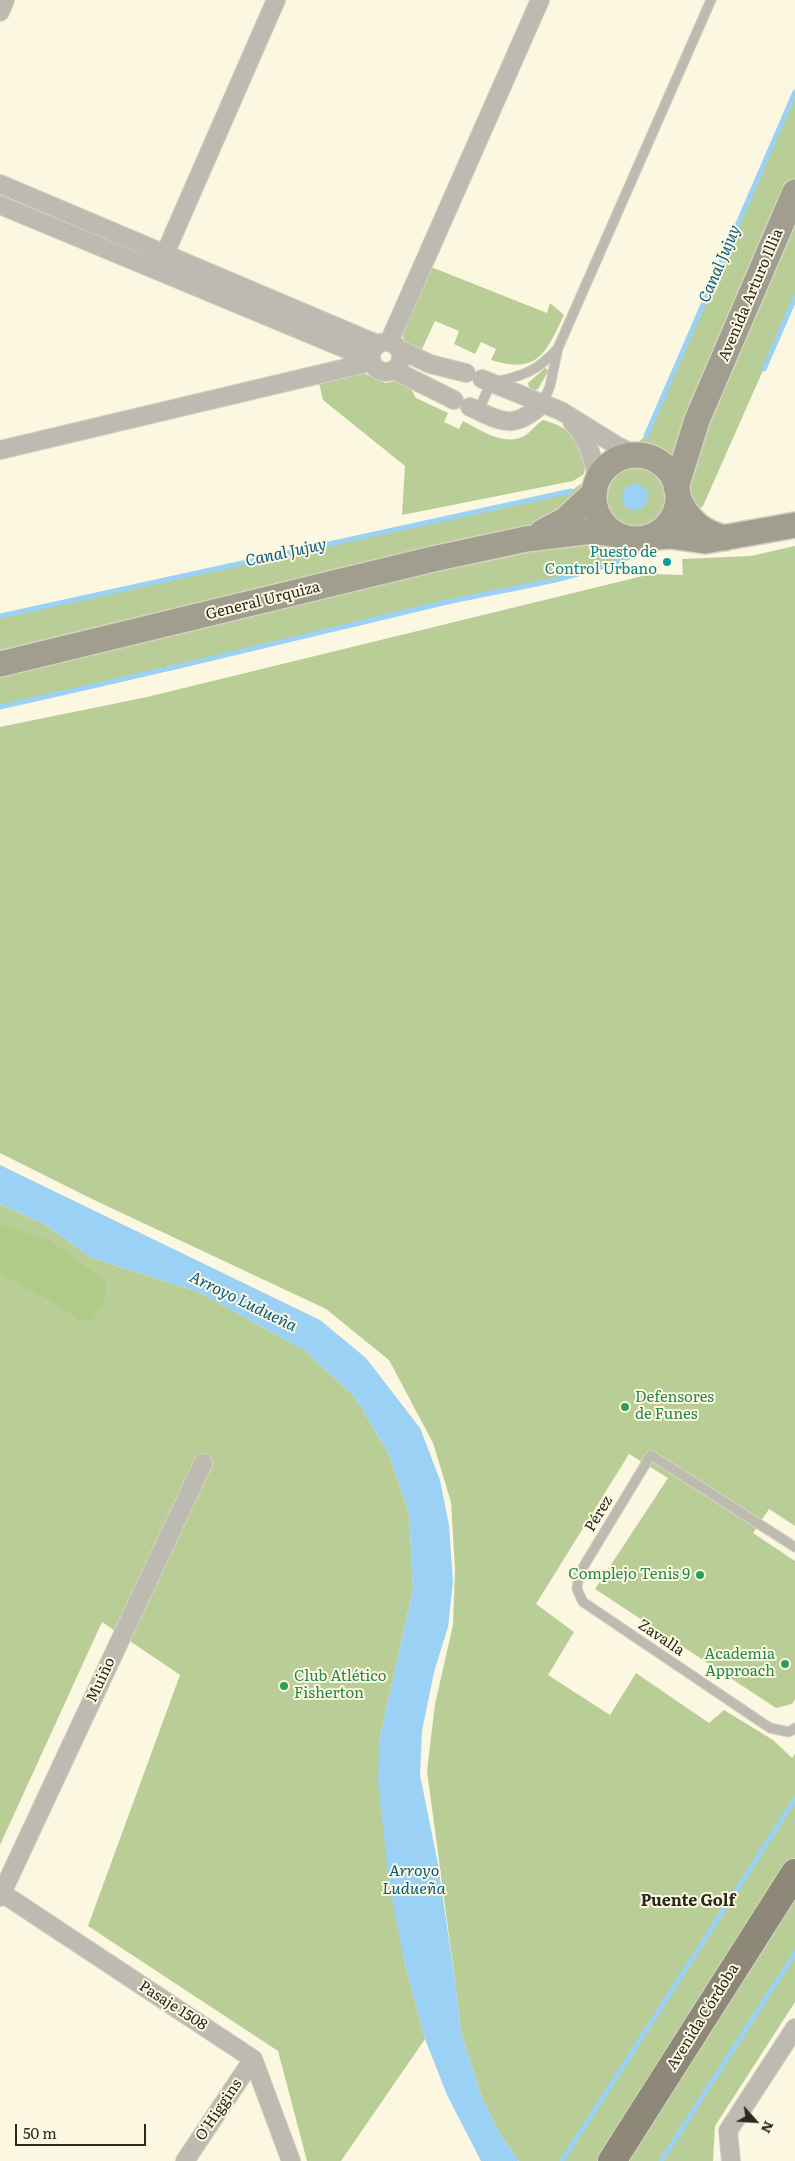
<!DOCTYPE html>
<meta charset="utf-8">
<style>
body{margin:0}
#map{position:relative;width:795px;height:2161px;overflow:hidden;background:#fcf7e1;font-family:Literata,serif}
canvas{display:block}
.north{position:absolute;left:730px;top:2096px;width:50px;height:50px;-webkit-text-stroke:4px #fcf7e1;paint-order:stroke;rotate:116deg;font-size:14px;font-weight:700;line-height:20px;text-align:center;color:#2a281f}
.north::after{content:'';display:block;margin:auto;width:18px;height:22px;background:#2a281f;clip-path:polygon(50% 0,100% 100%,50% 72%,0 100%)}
.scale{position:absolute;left:15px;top:2124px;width:131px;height:22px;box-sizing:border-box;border:2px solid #2a281f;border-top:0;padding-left:6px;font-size:15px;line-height:18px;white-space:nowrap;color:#2a281f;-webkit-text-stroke:4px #fcf7e1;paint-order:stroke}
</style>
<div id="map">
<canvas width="795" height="2161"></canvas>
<div class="north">N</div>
<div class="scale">50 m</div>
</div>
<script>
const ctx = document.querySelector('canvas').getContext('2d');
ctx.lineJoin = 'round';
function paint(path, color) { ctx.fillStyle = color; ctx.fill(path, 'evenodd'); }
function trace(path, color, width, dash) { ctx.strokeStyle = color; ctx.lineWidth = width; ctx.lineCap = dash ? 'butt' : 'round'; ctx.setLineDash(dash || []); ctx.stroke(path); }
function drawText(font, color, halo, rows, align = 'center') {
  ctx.font = font + ' Literata,serif'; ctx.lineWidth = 4; ctx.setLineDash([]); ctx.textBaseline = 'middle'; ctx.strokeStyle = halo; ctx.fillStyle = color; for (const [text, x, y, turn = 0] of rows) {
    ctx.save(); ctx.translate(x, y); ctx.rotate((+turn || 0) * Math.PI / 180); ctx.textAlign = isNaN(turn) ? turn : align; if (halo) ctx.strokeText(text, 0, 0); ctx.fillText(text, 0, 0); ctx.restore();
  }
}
paint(new Path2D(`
 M795,92V298L703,506L629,557L598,570L441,604L177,669L0,707V616L571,491L646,436Z
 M431,267L547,313L550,303L564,315C546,352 539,375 491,360L496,349L481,342L475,354L454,344L459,331L435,321L422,349L418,350L405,343L402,334Z
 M545,368L549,370L538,389L534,390L529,387L528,383Z
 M361,372L386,383L402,379L408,383L416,398L448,413L444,422L459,429L463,421C481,430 505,448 526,435C532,431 536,424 543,420C570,427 590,445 584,474L573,481L402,515L405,466L323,400L319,383Z
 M795,546V1526L769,1509L753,1533L795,1561V1699L792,1704L776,1708L595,1589L668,1478L629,1454L536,1604L574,1632L548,1675L610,1715L636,1673L709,1723L724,1710L773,1740L792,1758L795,1754V2002L715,2126L713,2161H519L500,2134L481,2095L461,2033L456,1988L427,1771L435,1704L453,1625L455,1570L451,1502L433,1443L389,1360L326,1309L92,1199L0,1153V727L147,697L651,574L683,575L682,559L751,556Z
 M0,1204L44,1224L92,1258L199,1292L304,1350L355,1397L389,1454L409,1513L413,1590L379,1741L404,1960L425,2039L341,2161H307L278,2051L88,1926L180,1675L102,1622L0,1845Z`), '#b8ce96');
paint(new Path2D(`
 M0,1224L49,1240L105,1280V1299L93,1320H79L60,1306L0,1274Z`), '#b0cb87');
paint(new Path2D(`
 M622 497a13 13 0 1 1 26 0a13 13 0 1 1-26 0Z
 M0,1165L320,1320L366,1358L420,1428L440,1480L449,1525L453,1582L448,1627L434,1672L422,1731L420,1775L438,1864L456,1988L461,2033L481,2095L500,2134L519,2161H481L447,2095L425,2039L404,1960L389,1883L378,1783L379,1741L413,1590L409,1513L389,1454L355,1397L304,1350L199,1292L92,1258L44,1224L0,1204Z`), '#9bd1f5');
trace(new Path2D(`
 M764,369L795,298
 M646,436L795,92
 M0,616L571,491
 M0,707C147,675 292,639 439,604C502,589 569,582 629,557
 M562,2161L795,1799
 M661,2161L795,1953`), '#9bd1f5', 5);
const lane = new Path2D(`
 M543,403L550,386L558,348L711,0
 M478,411L491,383C522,376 537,372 558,348
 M795,1547L651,1455L579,1574L577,1589L583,1602L770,1728L789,1732L795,1728`);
const street = new Path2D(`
 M0,12L5,0
 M0,184L377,344
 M0,205L370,359
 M160,265L276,0
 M371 357a15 15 0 1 1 30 0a15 15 0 1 1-30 0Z
 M389,342L540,0
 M399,349L430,364L466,373
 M394,370L454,400
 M482,379L561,411L619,447L637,455
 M470,407C502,422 514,431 543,403
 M572,422C588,438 594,459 597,480
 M0,450L371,362
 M2,1893L253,2059L291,2161
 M0,1897L203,1463
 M185,2161L253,2059
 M731,2161L728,2131L795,2028`);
const secondary = new Path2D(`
 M594 497a42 42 0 1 1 84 0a42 42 0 1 1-84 0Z
 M676,487L697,420L795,192
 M678,497C687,519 701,532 725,538
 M542,532L565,520L594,493
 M645,538L670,536L705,541L795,525
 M0,664L433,559L526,539L592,531L618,535`);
const primary = new Path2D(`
 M612,2161L795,1873`);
trace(lane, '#d6d2be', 11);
trace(street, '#d6d2be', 20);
trace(secondary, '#d6d2be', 28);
trace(primary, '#d6d2be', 30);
trace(lane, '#bdbab1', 9);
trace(street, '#bdbab1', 18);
trace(secondary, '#a19d8f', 25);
trace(primary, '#8d8877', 28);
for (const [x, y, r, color] of [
 [667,562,5,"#0f9aa8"],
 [625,1407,5,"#2e9e5b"],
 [700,1575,5,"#2e9e5b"],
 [785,1664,5,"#2e9e5b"],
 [284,1686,5,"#2e9e5b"]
]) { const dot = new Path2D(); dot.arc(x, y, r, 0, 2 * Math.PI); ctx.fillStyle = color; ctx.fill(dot); trace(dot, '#fcf7e1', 2); }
drawText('15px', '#2a281f', '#fcf7e1', [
 ["Avenida Arturo Illia",751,295,-67],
 ["General Urquiza",263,601,-14],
 ["Pérez",599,1514,-59],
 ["Zavalla",661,1638,34],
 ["Muiño",101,1680,-65],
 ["Pasaje 1508",173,2006,33],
 ["Avenida Córdoba",703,2017,-58],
 ["O'Higgins",219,2110,-56]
]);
drawText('15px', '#0d838f', '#fcf7e1', [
 ["Puesto de",657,553],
 ["Control Urbano",657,570]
], 'right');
drawText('15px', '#27864d', '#fcf7e1', [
 ["Defensores",635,1398],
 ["de Funes",635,1415],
 ["Complejo Tenis 9",690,1575,"right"],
 ["Academia",775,1655,"right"],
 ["Approach",775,1672,"right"],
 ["Club Atlético",294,1677],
 ["Fisherton",294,1694]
], 'left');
drawText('italic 16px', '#055d87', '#fcf7e1', [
 ["Canal Jujuy",720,264,-67],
 ["Canal Jujuy",286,553,-12],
 ["Arroyo Ludueña",243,1302,26],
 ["Arroyo",414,1871],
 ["Ludueña",414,1889]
]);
drawText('bold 16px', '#2a281f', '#fcf7e1', [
 ["Puente Golf",688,1901]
]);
</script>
